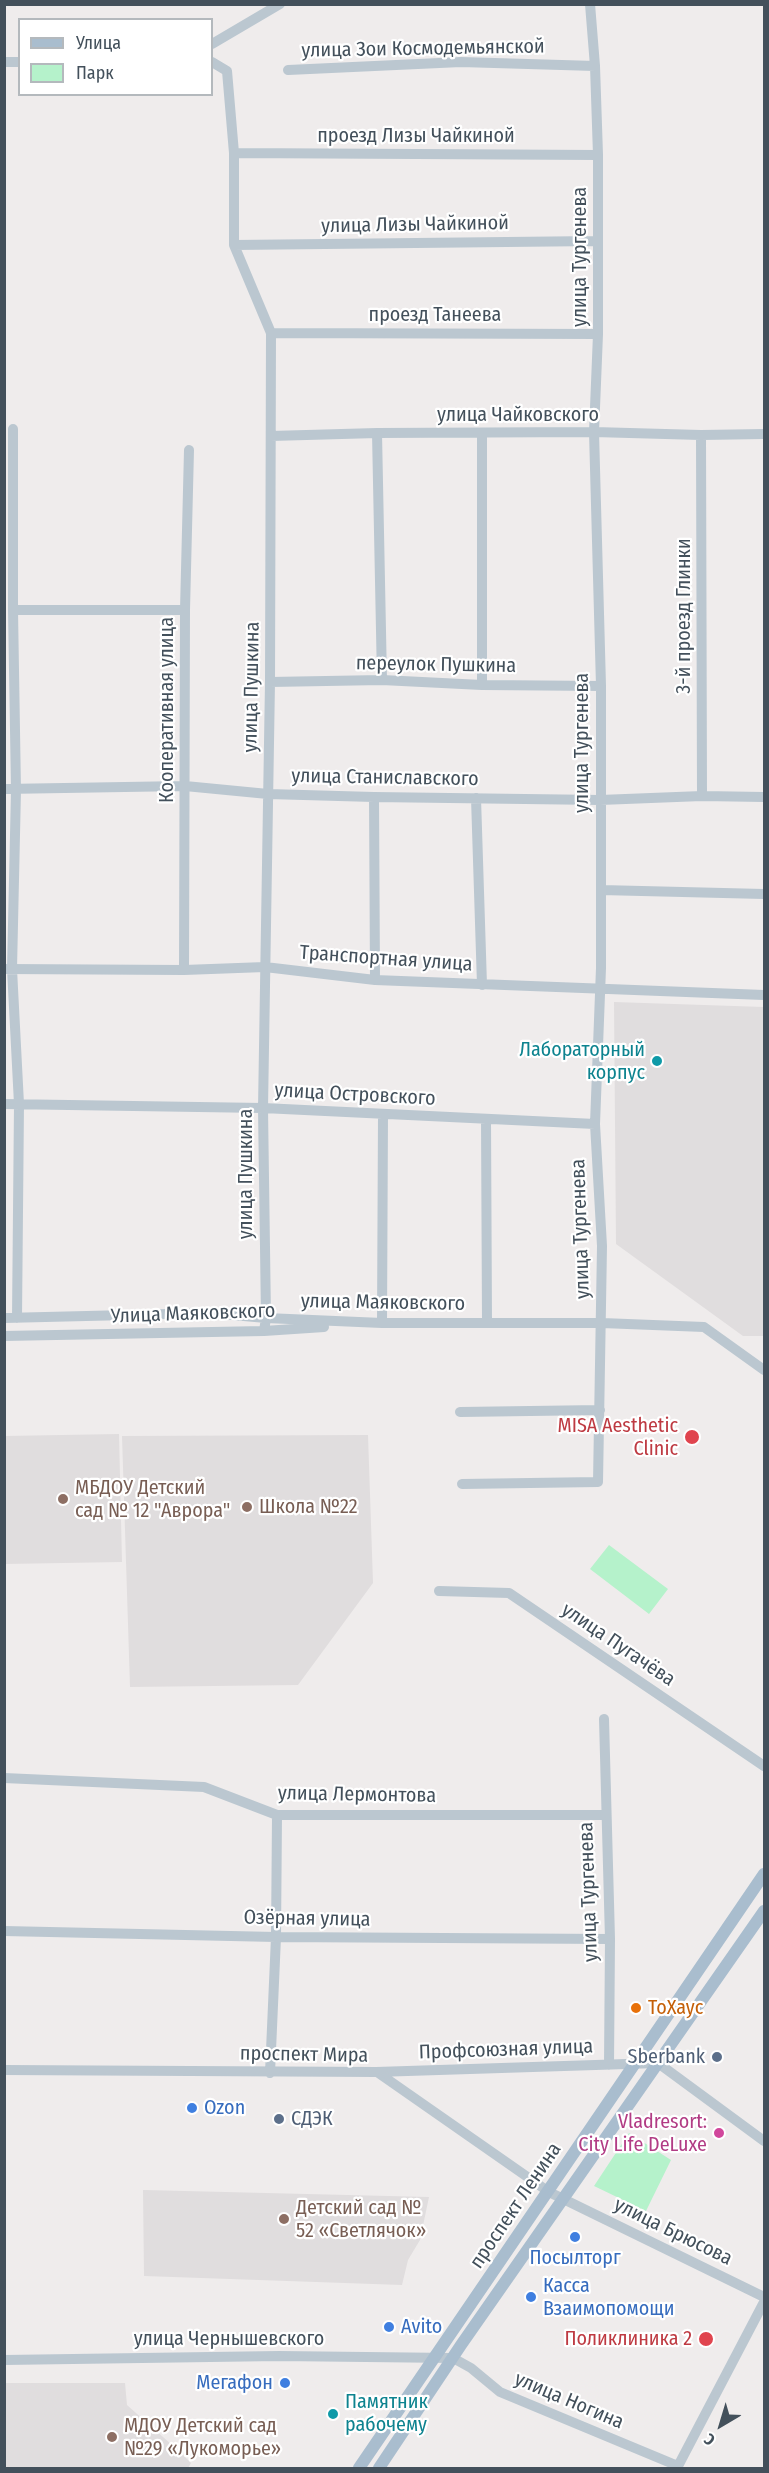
<!DOCTYPE html>
<meta charset="utf-8">
<style>
body{margin:0}
#map{position:relative;width:769px;height:2473px;overflow:hidden;background:#efecec;font-family:"Fira Sans Condensed",sans-serif}
canvas{display:block}
.frame{position:absolute;inset:0;border:6px solid #43505b;pointer-events:none}
.legend{position:absolute;left:18px;top:18px;width:195px;height:78px;box-sizing:border-box;background:#fff;border:2px solid #b4b9bd;margin:0;padding:8px 10px;list-style:none;font-size:18px;color:#43505b}
.legend li{display:flex;align-items:center;gap:12px;height:30px}
.legend b{width:30px;border:2px solid #b4b9bd}
.north{position:absolute;left:691px;top:2395px;width:60px;height:60px;-webkit-text-stroke:4px #fff;paint-order:stroke;rotate:218deg;font-size:16px;font-weight:700;line-height:24px;text-align:center;color:#43505b}
.north::after{content:'';display:block;margin:auto;width:21px;height:27px;background:#43505b;clip-path:polygon(50% 0,100% 100%,50% 72%,0 100%)}
</style>
<div id="map">
<canvas width="769" height="2473"></canvas>
<div class="frame"></div>
<ul class="legend">
<li><b style="height:8px;background:#a9bdce"></b>Улица</li>
<li><b style="height:16px;background:#b5f2cb"></b>Парк</li>
</ul>
<div class="north">С</div>
</div>
<script>
const ctx = document.querySelector('canvas').getContext('2d');
ctx.lineJoin = 'round';
function paint(path, color) { ctx.fillStyle = color; ctx.fill(path, 'evenodd'); }
function trace(path, color, width, dash) { ctx.strokeStyle = color; ctx.lineWidth = width; ctx.lineCap = dash ? 'butt' : 'round'; ctx.setLineDash(dash || []); ctx.stroke(path); }
function drawText(font, color, halo, rows, align = 'center') {
  ctx.font = font + ' "Fira Sans Condensed",sans-serif'; ctx.lineWidth = 4.5; ctx.setLineDash([]); ctx.textBaseline = 'middle'; ctx.strokeStyle = halo; ctx.fillStyle = color; for (const [text, x, y, turn = 0] of rows) {
    ctx.save(); ctx.translate(x, y); ctx.rotate((+turn || 0) * Math.PI / 180); ctx.textAlign = isNaN(turn) ? turn : align; if (halo) ctx.strokeText(text, 0, 0); ctx.fillText(text, 0, 0); ctx.restore();
  }
}
paint(new Path2D(`
 M614,1002L764,1007V1336H743L616,1244Z
 M119,1434L122,1562L5,1564V1436Z
 M368,1435L373,1583L298,1685L130,1687L122,1436Z
 M143,2190H144L429,2197L420,2240L408,2260L402,2285L144,2276Z
 M4,2383H125L127,2405L181,2453L191,2463L188,2468H5Z`), '#e0ddde');
paint(new Path2D(`
 M609,1545L668,1589L649,1614L590,1569Z
 M629,2133L671,2160L646,2211L594,2186Z`), '#b5f2cb');
trace(new Path2D(`
 M212,44L280,4
 M4,62H20
 M212,62L227,71L234,153V245L271,333L270,682L263,1108L266,1318L264,1331
 M288,70L461,62L595,66
 M234,153L598,155
 M234,245L597,241
 M271,333L598,334
 M13,429V610L16,790L12,969L19,1104L17,1318
 M377,433L382,680
 M482,434V685
 M701,435L702,796
 M271,436L377,433L594,432L701,435L764,434
 M13,610H185
 M270,682L382,680L482,685L601,686
 M4,789L185,786L268,794L374,797L600,800L702,796L764,797
 M374,797L375,980
 M476,798L482,985
 M601,890L764,894
 M5,969L184,970L265,967L375,980L764,995
 M184,970L185,610L189,450
 M4,1104L263,1108L595,1124
 M486,1119L487,1322
 M4,1318L210,1313L266,1318L382,1323H602L704,1327L764,1370
 M382,1323L383,1115
 M4,1336L264,1331L324,1327
 M460,1412L600,1410
 M462,1484L598,1482L602,1246L595,1124L601,968V686L594,432L598,334V155L595,66L590,4
 M439,1591L509,1593L764,1766
 M604,1719L610,1939L609,2065
 M4,1778L204,1787L277,1815H605
 M4,1931L276,1937L610,1939
 M4,2070L376,2072L658,2063L764,2141
 M377,2072L549,2192L764,2297
 M270,2073L276,1937L277,1815
 M4,2360L279,2356L453,2358L471,2368L500,2392L678,2466
 M677,2468L764,2302`), '#bbc7d0', 10);
trace(new Path2D(`
 M359,2468L764,1874
 M379,2468L461,2345L764,1911`), '#a9bdce', 12);
for (const [x, y, r, color] of [
 [657,1061,6,"#0f9aa8"],
 [692,1437,8,"#e0444e"],
 [63,1499,6,"#8d6e63"],
 [247,1507,6,"#8d6e63"],
 [636,2008,6,"#e8710a"],
 [717,2057,6,"#5c6f8a"],
 [192,2108,6,"#3f7fe0"],
 [279,2119,6,"#5c6f8a"],
 [719,2133,6,"#d1479c"],
 [284,2219,6,"#8d6e63"],
 [575,2237,6,"#3f7fe0"],
 [531,2297,6,"#3f7fe0"],
 [389,2327,6,"#3f7fe0"],
 [706,2339,8,"#e0444e"],
 [285,2383,6,"#3f7fe0"],
 [333,2414,6,"#0f9aa8"],
 [112,2437,6,"#8d6e63"]
]) { const dot = new Path2D(); dot.arc(x, y, r, 0, 2 * Math.PI); ctx.fillStyle = color; ctx.fill(dot); trace(dot, '#fff', 2); }
drawText('20px', '#43505b', '#fff', [
 ["улица Зои Космодемьянской",423,49,-1],
 ["проезд Лизы Чайкиной",416,136],
 ["улица Лизы Чайкиной",415,225,-1],
 ["улица Тургенева",580,257,-90],
 ["проезд Танеева",435,315],
 ["улица Чайковского",518,415],
 ["3-й проезд Глинки",684,616,-90],
 ["переулок Пушкина",436,665,1],
 ["улица Пушкина",252,687,-89],
 ["Кооперативная улица",167,710,-90],
 ["улица Тургенева",582,743,-90],
 ["улица Станиславского",385,778,1],
 ["Транспортная улица",386,959,4],
 ["улица Островского",355,1095,3],
 ["улица Пушкина",246,1174,-90],
 ["улица Тургенева",581,1229,-92],
 ["улица Маяковского",383,1303,1],
 ["Улица Маяковского",193,1314,-2],
 ["улица Пугачёва",618,1645,34],
 ["улица Лермонтова",357,1795,1],
 ["улица Тургенева",589,1892,-92],
 ["Озёрная улица",307,1919,1],
 ["Профсоюзная улица",506,2050,-2],
 ["проспект Мира",304,2055,1],
 ["проспект Ленина",516,2206,-56],
 ["улица Брюсова",673,2232,26],
 ["улица Чернышевского",229,2339],
 ["улица Ногина",569,2401,23]
]);
drawText('20px', '#0d838f', '#fff', [
 ["Лабораторный",645,1050],
 ["корпус",645,1073],
 ["Памятник",345,2402,"left"],
 ["рабочему",345,2425,"left"]
], 'right');
drawText('20px', '#be3a42', '#fff', [
 ["MISA Aesthetic",678,1426],
 ["Clinic",678,1449],
 ["Поликлиника 2",692,2339]
], 'right');
drawText('20px', '#785e54', '#fff', [
 ["МБДОУ Детский",75,1488],
 ["сад № 12 \"Аврора\"",75,1511],
 ["Школа №22",259,1507],
 ["Детский сад №",296,2208],
 ["52 «Светлячок»",296,2231],
 ["МДОУ Детский сад",124,2426],
 ["№29 «Лукоморье»",124,2449]
], 'left');
drawText('20px', '#c56008', '#fff', [
 ["ТоХаус",648,2008]
], 'left');
drawText('20px', '#4e5e75', '#fff', [
 ["Sberbank",705,2057],
 ["СДЭК",291,2119,"left"]
], 'right');
drawText('20px', '#366cbe', '#fff', [
 ["Ozon",204,2108],
 ["Посылторг",575,2258,"center"],
 ["Касса",543,2286],
 ["Взаимопомощи",543,2309],
 ["Avito",401,2327],
 ["Мегафон",273,2383,"right"]
], 'left');
drawText('20px', '#b23c85', '#fff', [
 ["Vladresort:",707,2122],
 ["City Life DeLuxe",707,2145]
], 'right');
</script>
